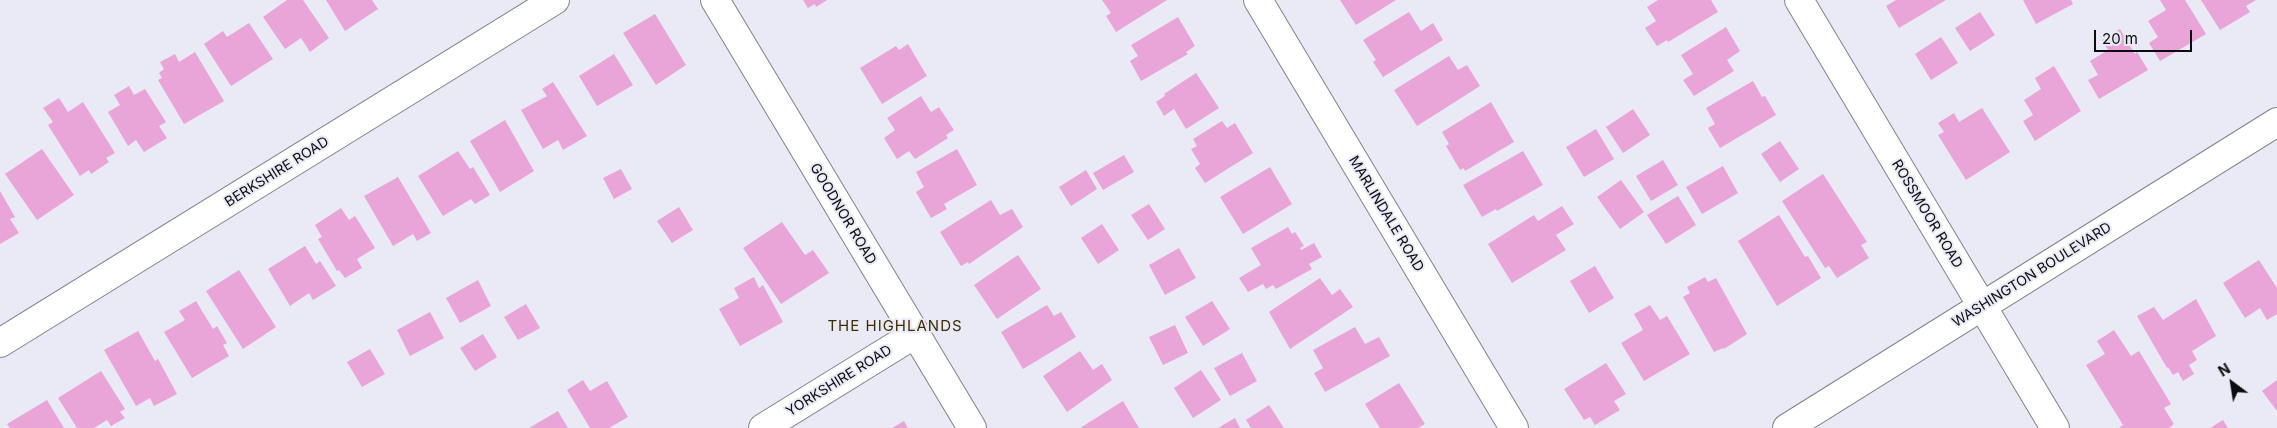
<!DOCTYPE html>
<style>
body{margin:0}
#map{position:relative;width:2277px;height:428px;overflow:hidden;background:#e9eaf6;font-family:Inter,sans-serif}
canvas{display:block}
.north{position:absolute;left:2207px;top:358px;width:50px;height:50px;-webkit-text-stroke:4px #e9eaf6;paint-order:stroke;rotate:329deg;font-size:14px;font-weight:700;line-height:20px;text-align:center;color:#0b0c10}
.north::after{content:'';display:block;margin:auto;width:18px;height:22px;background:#0b0c10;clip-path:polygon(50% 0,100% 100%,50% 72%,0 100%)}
.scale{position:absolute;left:2094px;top:30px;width:98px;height:22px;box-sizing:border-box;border:2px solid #0b0c10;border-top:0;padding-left:6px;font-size:15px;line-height:18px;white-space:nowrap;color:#0b0c10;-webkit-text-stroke:4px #e9eaf6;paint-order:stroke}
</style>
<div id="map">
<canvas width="2277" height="428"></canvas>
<div class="north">N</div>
<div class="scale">20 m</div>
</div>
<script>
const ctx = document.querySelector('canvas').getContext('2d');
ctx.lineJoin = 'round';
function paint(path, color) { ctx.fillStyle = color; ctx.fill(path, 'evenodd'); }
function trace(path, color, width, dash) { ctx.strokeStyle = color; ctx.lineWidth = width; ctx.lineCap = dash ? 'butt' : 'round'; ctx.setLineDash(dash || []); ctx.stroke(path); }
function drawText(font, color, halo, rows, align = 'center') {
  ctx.font = font + ' Inter,sans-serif'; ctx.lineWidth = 4; ctx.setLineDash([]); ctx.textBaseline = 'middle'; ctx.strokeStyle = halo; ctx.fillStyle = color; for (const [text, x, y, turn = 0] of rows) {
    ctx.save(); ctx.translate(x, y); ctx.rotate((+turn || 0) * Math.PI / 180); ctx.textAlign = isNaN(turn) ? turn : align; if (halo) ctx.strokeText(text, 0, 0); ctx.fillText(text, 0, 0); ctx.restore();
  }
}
paint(new Path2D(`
 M287,0H303L329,38L310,52L301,38L285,49L263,17Z
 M326,0H372L378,9L345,31Z
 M803,0H827L816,7L815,4L808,8Z
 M1102,0H1167L1116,32L1106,16L1111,13Z
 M1340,0H1396L1356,25Z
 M1658,0H1711L1718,12L1668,42L1667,40L1657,46L1645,28L1656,21L1647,7Z
 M1896,0H1946L1899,28L1886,6Z
 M2023,0H2071L2073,4L2036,24Z
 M2160,0H2185L2206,34L2160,61L2149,43L2158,37L2148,21L2166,10Z
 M2201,0H2256L2246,6L2250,12L2220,30Z
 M1409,12L1421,31L1433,23L1443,40L1383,77L1373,62L1376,60L1363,40Z
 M1980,12L1995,35L1970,51L1955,28Z
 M655,14L686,65L656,85L623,33Z
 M1178,17L1195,46L1186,52L1188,54L1141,81L1130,61L1138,56L1131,45Z
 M249,23L273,59L231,86L204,44L223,31L227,37Z
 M1726,27L1740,51L1727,60L1734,71L1694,96L1683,80L1693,74L1681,55Z
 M2120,29L2135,54L2137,52L2148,70L2099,99L2088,80L2098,75L2090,61L2108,50L2102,40Z
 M1941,37L1958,63L1931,80L1915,54Z
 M908,44L927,76L882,104L860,68L896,46L899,50Z
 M195,52L224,101L184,124L158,80L162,78L159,73L164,69L160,62L175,54L179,62Z
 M614,54L633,85L597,106L579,76Z
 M1449,56L1458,70L1467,65L1480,86L1417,126L1394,90Z
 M2054,66L2081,111L2035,141L2023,121L2033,115L2024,100L2041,89L2035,78Z
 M1196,73L1219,108L1186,129L1174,109L1164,116L1156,102L1165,96L1164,94Z
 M1753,81L1762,97L1765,96L1776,115L1720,148L1708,128L1715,124L1706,108Z
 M553,82L587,136L563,150L558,140L543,149L521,110L547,96L542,89Z
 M129,86L134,95L145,89L166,122L159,126L167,138L144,152L136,140L128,146L108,112L120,105L114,95Z
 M921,96L931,112L939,107L954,130L946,135L948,138L915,159L909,151L897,159L884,138L895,130L887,118Z
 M59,98L68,112L83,102L115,153L106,158L109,162L91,174L89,170L80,176L48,125L53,122L43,108Z
 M1491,102L1514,142L1465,171L1464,168L1460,170L1446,146L1449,144L1442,132Z
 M1982,108L2010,152L1966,180L1938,135L1944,132L1938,123L1954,113L1959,122Z
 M1633,109L1650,135L1623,153L1606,127Z
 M505,120L534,171L500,192L470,141Z
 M1222,121L1227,128L1235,123L1253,153L1205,183L1195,168L1200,164L1191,149L1197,146L1193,139Z
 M1596,129L1614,159L1584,177L1566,147Z
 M1780,141L1799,169L1780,182L1761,154Z
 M42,149L74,195L37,220L5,174Z
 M957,149L977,185L944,204L947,209L931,218L916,192L924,187L916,172Z
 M458,151L470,169L473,167L490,195L475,204L471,199L443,216L418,176Z
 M1523,151L1543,185L1497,211L1496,209L1482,217L1463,185Z
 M1124,155L1134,172L1103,190L1093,173Z
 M1663,160L1678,185L1651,201L1636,176Z
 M1723,166L1738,193L1702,214L1686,187Z
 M1270,167L1292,204L1243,234L1220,197Z
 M621,169L632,189L614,199L603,178Z
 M1086,170L1097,189L1071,206L1059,187Z
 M1823,174L1867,242L1861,245L1869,258L1837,278L1829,266L1825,268L1782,201Z
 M398,177L431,233L417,241L413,234L393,246L364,196Z
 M1621,180L1644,212L1620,229L1597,197Z
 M0,191L15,217L10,219L19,233L0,244Z
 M1678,196L1696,225L1666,244L1647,215Z
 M991,200L1000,215L1012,209L1023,227L969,264L968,262L961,266L940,232Z
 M1149,204L1165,229L1148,240L1131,215Z
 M1562,206L1574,224L1556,235L1566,250L1512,283L1488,244L1534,215L1538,221Z
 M679,207L693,230L672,243L657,221Z
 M341,208L349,220L355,216L375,248L357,259L362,268L345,278L339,270L337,271L318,239L322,237L315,225Z
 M1779,215L1805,257L1808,256L1821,278L1777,306L1738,241Z
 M782,222L805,255L813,250L829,273L781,304L743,248Z
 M1102,224L1119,250L1098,264L1081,238Z
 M1288,227L1292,234L1295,232L1304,246L1300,248L1301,250L1314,243L1322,257L1309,264L1312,269L1276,289L1273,285L1266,289L1263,284L1248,292L1239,278L1261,265L1251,248Z
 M305,246L316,264L320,261L336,286L313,300L309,293L290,306L268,269Z
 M1179,248L1196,278L1165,295L1149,265Z
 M1018,255L1041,289L997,319L974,285Z
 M2259,260L2277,288V314L2267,320L2260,308L2245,318L2223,283Z
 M1595,266L1614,298L1589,313L1570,281Z
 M239,270L276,327L243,349L206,291Z
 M754,277L759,288L763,285L783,322L740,346L719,309L739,298L734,288Z
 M1705,277L1708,282L1716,278L1747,334L1724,349L1723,348L1714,352L1683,297L1690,293L1687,287Z
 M1320,278L1332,295L1340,289L1353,307L1290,349L1269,312Z
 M478,280L491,306L460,323L446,298Z
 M2196,299L2216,336L2192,351L2197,360L2189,365L2194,374L2183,381L2178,372L2173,375L2168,367L2167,368L2137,316L2154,307L2163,320Z
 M196,301L213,329L217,326L227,343L223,345L229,356L192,378L164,332L185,320L179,311Z
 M1212,301L1230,329L1203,346L1185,317Z
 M526,304L540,328L518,340L504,317Z
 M1047,305L1054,316L1061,312L1076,337L1023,369L1001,332Z
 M1650,305L1660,320L1667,316L1690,354L1644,381L1621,343L1643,330L1634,314Z
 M430,312L444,338L410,356L397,330Z
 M1175,325L1188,353L1163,365L1149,337Z
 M1355,327L1365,344L1379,337L1390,356L1325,392L1314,373L1323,368L1313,350Z
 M2114,330L2131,356L2139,351L2171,404L2164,408L2174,424L2169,428H2119L2123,425L2086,365L2105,354L2097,341Z
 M138,331L155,361L158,359L177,394L154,406L150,398L136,406L104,350Z
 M483,334L497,357L475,371L460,348Z
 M370,349L385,374L362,387L347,362Z
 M1080,351L1093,370L1102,364L1112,380L1067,412L1043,376Z
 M1242,353L1257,381L1230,396L1214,368Z
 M1606,363L1626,394L1614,401L1620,410L1595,425L1590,417L1584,420L1564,389Z
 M1201,370L1221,400L1193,418L1174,388Z
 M101,371L125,409L120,412L125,418L111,426L107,420L94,428H77L58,398Z
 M583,380L590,391L607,381L628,417L609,428H590L567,390Z
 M2277,380V411L2262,391Z
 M1399,383L1425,424L1418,428H1380L1365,404Z
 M47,400L64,428H10L7,424Z
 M1123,401L1139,428H1080Z
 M1269,405L1284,428H1251L1246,420Z
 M558,411L568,428H529Z
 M1235,418L1240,428H1218Z
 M2223,420L2228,428H2210Z
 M904,421L908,428H892Z`), '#e9a5d8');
const minor = new Path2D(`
 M715,0L972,428
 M1258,0L1514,428
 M1799,0L2055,428
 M0,343L555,0
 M763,428L915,334
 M1787,428L2277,122`);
trace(minor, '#80828c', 30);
trace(minor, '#fff', 28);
drawText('14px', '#0b0c10', '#e9eaf6', [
 ["BERKSHIRE ROAD",277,172,-32],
 ["GOODNOR ROAD",843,214,59],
 ["MARLINDALE ROAD",1386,214,59],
 ["ROSSMOOR ROAD",1927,214,59],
 ["WASHINGTON BOULEVARD",2032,275,-32],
 ["YORKSHIRE ROAD",839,381,-32]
]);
ctx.letterSpacing = '1px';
drawText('15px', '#3f2d04', '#e9eaf6', [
 ["THE HIGHLANDS",895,326]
]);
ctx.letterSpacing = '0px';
</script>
